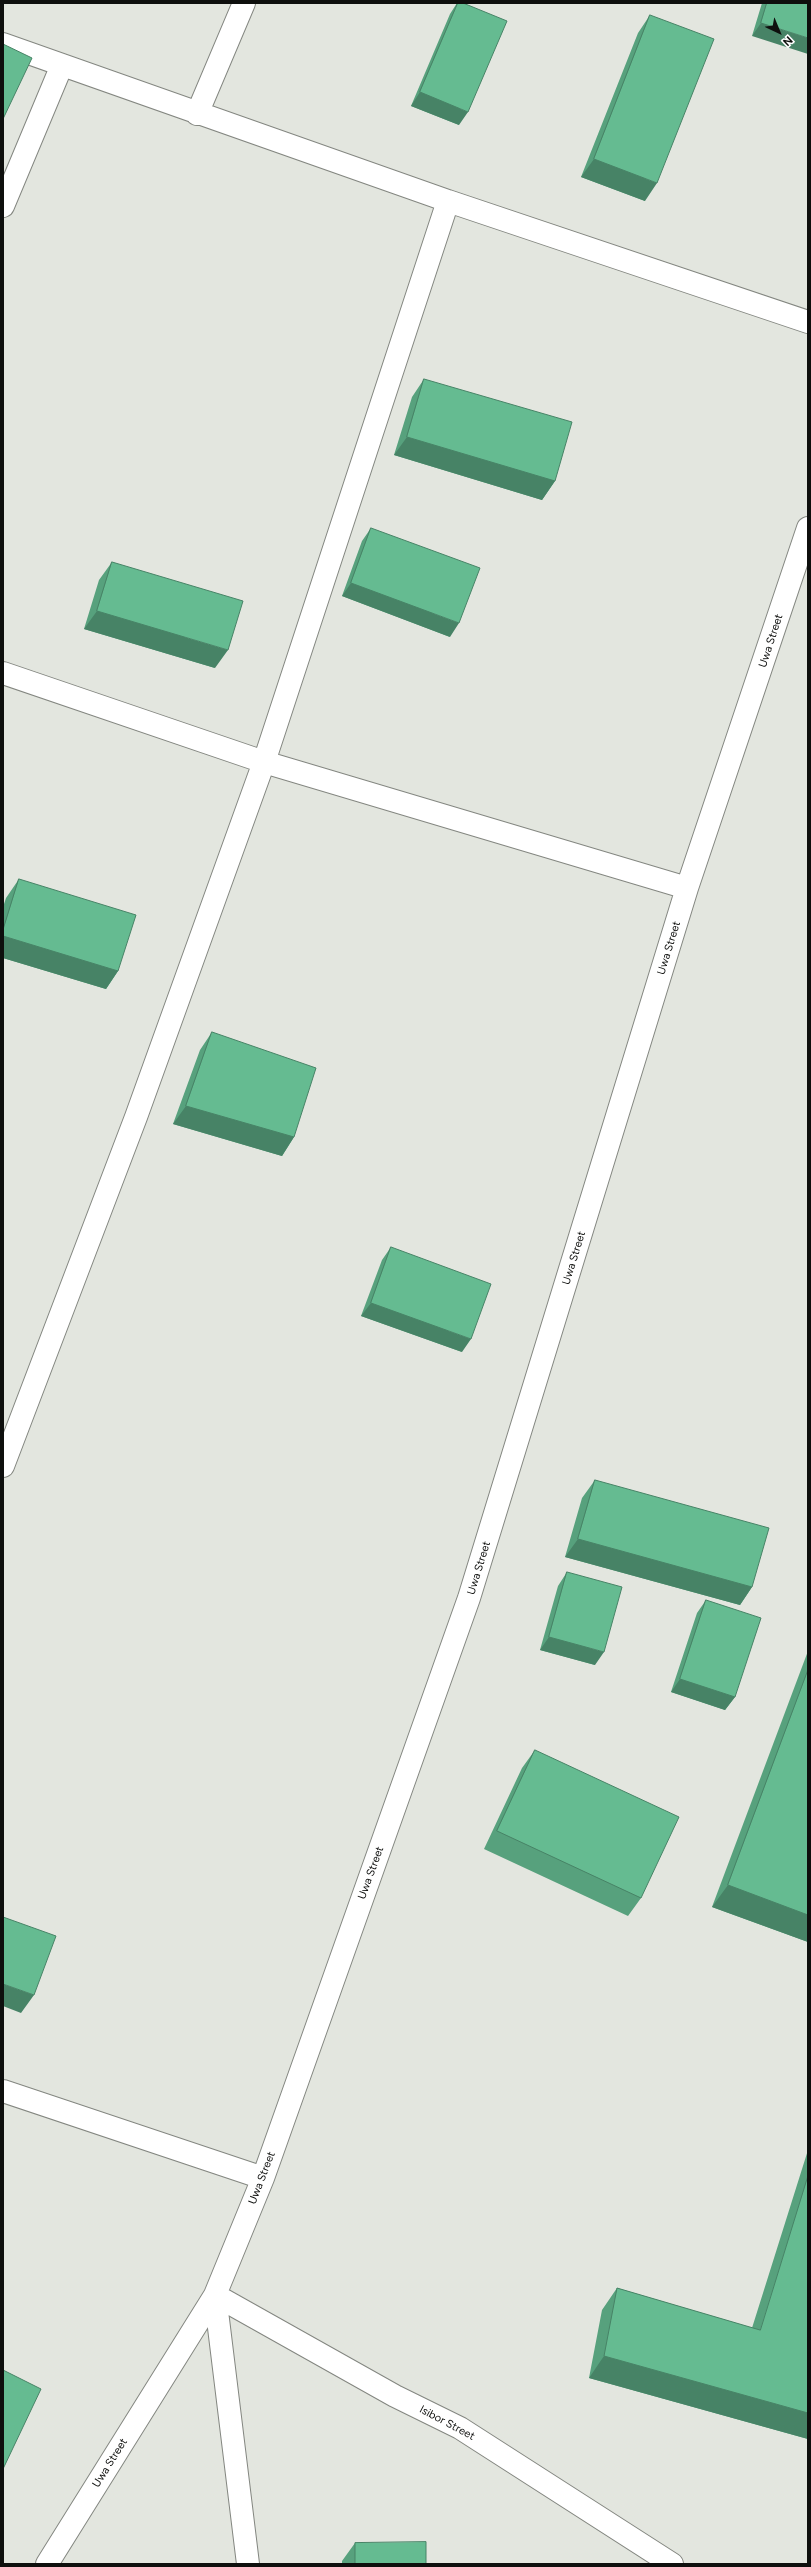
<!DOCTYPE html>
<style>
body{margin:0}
#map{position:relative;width:811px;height:2567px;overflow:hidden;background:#e3e6df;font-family:Figtree,sans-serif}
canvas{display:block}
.frame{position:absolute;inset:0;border:4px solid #0e0f0d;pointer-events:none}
.north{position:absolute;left:759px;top:12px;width:40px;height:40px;-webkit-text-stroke:3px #fff;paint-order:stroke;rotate:136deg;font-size:11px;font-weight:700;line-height:16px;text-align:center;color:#0e0f0d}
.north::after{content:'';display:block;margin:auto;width:14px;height:18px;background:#0e0f0d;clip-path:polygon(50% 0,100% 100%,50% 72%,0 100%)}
</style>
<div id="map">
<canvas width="811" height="2567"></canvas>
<div class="frame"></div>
<div class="north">N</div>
</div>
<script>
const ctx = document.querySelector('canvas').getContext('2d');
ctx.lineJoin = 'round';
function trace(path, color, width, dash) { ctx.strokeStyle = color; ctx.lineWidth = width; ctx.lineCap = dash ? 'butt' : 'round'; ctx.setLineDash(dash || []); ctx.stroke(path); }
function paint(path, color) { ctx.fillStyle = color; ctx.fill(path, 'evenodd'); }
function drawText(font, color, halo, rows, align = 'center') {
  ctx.font = font + ' Figtree,sans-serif'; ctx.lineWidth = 3.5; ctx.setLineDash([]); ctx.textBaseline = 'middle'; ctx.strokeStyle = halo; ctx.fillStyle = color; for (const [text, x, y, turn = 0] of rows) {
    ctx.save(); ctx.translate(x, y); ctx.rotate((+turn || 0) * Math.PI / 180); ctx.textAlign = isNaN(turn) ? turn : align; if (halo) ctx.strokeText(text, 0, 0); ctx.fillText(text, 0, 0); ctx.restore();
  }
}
const minor = new Path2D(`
 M3,44L448,201L264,762L136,1117L3,1466
 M197,114L244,3
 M448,201L808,322
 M3,206L62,65
 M3,673L264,762L687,888
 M3,2091L263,2178
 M215,2295L395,2396L460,2428L672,2564
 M215,2295L248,2564
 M47,2564L215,2295L263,2178L469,1598L687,888L808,528`);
trace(minor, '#848781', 24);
trace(minor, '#fff', 22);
paint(new Path2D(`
 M457,3H463L459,125L411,106L450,14Z
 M762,3H808L752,36Z
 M650,15L645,201L581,177L638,33Z
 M424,379L555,481L542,500L394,455L412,397Z
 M371,528L450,637L342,596L362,541Z
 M112,562L215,668L84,629L99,580Z
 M19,879L118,971L106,989L3,958V907L6,898Z
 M212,1032L294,1137L282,1156L173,1124L200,1050Z
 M391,1247L462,1352L361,1316L382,1260Z
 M595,1480L752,1587L740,1605L565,1557L582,1498Z
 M567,1572L595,1665L540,1650L558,1586Z
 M706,1600L735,1697L725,1710L671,1692L697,1613Z
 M808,1651V1942L712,1907Z
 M535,1750L641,1898L628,1916L484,1849L522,1768Z
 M808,2150V2439L589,2378L602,2310L617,2288L752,2328Z
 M355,2543L426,2564H342V2561Z`), '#57a17d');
paint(new Path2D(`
 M761,23L808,38V54L752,36Z
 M420,92L468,112L459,125L411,106Z
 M594,159L657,183L645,201L581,177Z
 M407,437L555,481L542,500L394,455Z
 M351,583L459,623L450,637L342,596Z
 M97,611L228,650L215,668L84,629Z
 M3,936L118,971L106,989L3,958Z
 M186,1106L294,1137L282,1156L173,1124Z
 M371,1303L471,1339L462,1352L361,1316Z
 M578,1539L752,1587L740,1605L565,1557Z
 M549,1637L604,1652L595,1665L540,1650Z
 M680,1679L735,1697L725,1710L671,1692Z
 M728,1885L808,1915V1942L712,1907Z
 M3,1984L34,1995L21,2013L3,2006Z
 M604,2356L808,2413V2439L589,2378Z`), '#478366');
const building = new Path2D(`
 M458,3H463L507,21L468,112L420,92Z
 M767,3H808V38L761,23Z
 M650,15L714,39L657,183L594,159Z
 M3,44L32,58L3,119Z
 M424,379L572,422L555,481L407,437Z
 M371,528L480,568L459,623L351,583Z
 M112,562L243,601L228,650L97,611Z
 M19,879L136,915L118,971L3,936V930Z
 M212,1032L316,1068L294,1137L186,1106Z
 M391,1247L491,1284L471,1339L371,1303Z
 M595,1480L769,1528L752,1587L578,1539Z
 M567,1572L622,1587L604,1652L549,1637Z
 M706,1600L761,1618L735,1697L680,1679Z
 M808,1670V1915L728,1885Z
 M535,1750L679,1817L641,1898L497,1831Z
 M3,1917L56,1936L34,1995L3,1984Z
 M808,2176V2413L604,2356L617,2288L760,2330Z
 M3,2370L41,2389L3,2469Z
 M426,2542V2564H355V2543Z`);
paint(building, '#65bb91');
trace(building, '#478366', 1);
drawText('11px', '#0e0f0d', '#fff', [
 ["Uwa Street",771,641,-72],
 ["Uwa Street",669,948,-73],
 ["Uwa Street",574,1258,-73],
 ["Uwa Street",479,1568,-73],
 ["Uwa Street",371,1873,-70],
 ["Uwa Street",262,2178,-69],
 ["Isibor Street",447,2423,28],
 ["Uwa Street",110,2463,-58]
]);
</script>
